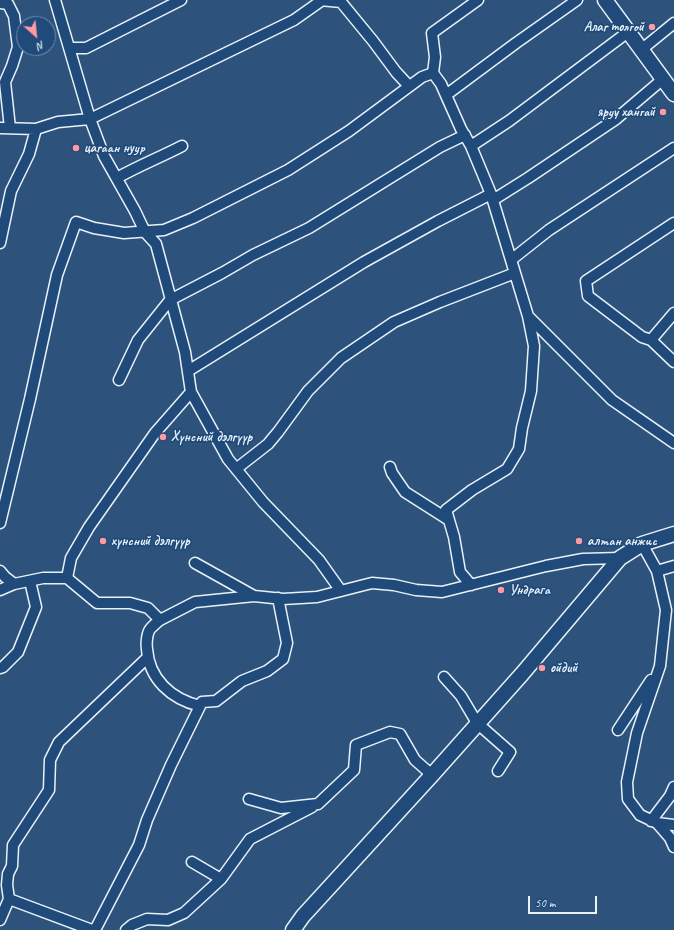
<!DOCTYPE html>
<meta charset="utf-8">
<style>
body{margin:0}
#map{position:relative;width:674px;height:930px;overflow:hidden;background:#2d537c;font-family:Caveat,sans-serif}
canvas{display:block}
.north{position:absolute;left:16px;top:16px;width:40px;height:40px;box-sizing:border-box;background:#1f4a7a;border:1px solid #6f8dac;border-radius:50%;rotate:153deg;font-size:11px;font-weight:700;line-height:16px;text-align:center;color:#e8f1f8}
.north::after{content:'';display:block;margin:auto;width:14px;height:18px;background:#ff9aa2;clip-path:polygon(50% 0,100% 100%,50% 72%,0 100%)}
.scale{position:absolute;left:528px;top:896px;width:69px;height:18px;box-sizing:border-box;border:2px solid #e8f1f8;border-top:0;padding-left:5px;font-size:12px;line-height:14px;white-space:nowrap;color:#e8f1f8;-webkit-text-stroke:3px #1f4a7a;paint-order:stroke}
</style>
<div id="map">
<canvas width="674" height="930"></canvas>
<div class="north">N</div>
<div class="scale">50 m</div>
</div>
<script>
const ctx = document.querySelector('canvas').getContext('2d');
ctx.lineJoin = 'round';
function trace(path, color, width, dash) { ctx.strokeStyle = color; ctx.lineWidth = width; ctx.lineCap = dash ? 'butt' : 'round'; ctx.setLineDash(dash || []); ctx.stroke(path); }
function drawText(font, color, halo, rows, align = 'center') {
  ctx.font = font + ' Caveat,sans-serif'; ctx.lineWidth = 3.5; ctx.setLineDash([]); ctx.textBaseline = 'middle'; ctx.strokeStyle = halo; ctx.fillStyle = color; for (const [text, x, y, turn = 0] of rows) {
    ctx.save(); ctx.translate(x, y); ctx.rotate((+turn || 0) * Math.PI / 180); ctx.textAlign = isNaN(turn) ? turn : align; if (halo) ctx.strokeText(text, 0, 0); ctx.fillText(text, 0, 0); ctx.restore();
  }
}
const street = new Path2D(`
 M55,0L90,119L104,156L135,211L145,232L156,244L185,352L191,392L228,459L263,502L319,560L341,591
 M320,0L341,2L373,41L396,72L409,86
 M0,3L8,4L14,16L18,47L12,66L5,82L10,128
 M70,48H86L181,0
 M641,50L674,23
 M433,73L441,84L461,129L471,146L491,194L528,316L534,346L531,391L522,428L519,449L507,469L472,490L446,510L454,537L460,572L471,585
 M446,95L516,43L577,0
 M0,128L36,129
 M471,146L509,121L628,32
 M117,178C138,166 161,157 182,146
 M493,200L528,178L616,119L663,79
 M674,223L586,281L588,296L642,337L651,340L674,362
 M0,243L11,191L29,154L36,129L58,122L90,119L294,20L321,1
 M511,260L549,230L674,148
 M528,316L612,400L674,443
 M651,340L674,313
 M188,371L364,262L438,221L491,194
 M119,380L138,340L170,300L222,273L253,255L309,228L440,147L465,135
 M390,467L392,473L405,492L449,520
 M236,469L268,444L278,432L308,391L341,358L394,322L440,302L515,273
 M0,523L30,399L57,275L76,222L94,228L124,233L164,230L193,218L288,170L349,131L422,77L433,73L435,57L432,33L478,0
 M642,544L657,571L666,610L660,666L637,733L627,782L628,799L640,815L657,823L674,825
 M195,563L254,596
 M0,571L5,577L14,584
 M657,571L674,566
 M67,578L71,558L89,527L155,433L191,392
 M0,590L14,584L43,578H67L97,603H130L148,608L160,620L195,602L254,596L283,599L317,597L372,583L394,585L416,590L442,592L546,566L583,559L620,558
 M160,620C157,622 154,625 151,628C147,632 146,643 147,649C149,679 171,699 200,706
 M0,668L3,667L18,652L36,607L30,581
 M444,677L461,696L477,723L510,752L498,771
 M618,730L651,680
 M249,799L281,808L318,804L354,770L356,745L390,732L400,734L415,760L432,775
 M651,821L670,796L674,787
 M657,823L670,838L674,847
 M221,879L250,839L312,807
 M9,899L92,930
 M0,920L9,899L7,885L8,874L12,866L13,845L49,790L50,760L59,742L147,658
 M95,930L139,845L147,820L171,765L202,702L216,701L242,681L267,671L283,659L287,643L278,598
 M126,930L132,925L147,919L168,920L184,913L221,879L192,862`);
const secondary = new Path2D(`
 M605,0L674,94
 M293,930L303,916L432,775L522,674L620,558L642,544L674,534`);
trace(street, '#e8f1f8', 13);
trace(secondary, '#e8f1f8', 17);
trace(street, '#1f4a7a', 10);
trace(secondary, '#1f4a7a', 14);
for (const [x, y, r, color] of [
 [652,27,4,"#ff9aa2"],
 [663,112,4,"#ff9aa2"],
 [76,148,4,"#ff9aa2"],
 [163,437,4,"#ff9aa2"],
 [103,541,4,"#ff9aa2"],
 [579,541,4,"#ff9aa2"],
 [501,590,4,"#ff9aa2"],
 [542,668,4,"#ff9aa2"]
]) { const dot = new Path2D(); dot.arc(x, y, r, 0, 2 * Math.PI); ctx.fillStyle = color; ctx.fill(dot); trace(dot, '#1f4a7a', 1.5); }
drawText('bold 14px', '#e8f1f8', '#1f4a7a', [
 ["Алаг толгой",644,27,"right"],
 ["яруу хангай",655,112,"right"],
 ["цагаан нуур",84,148],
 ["Хүнсний дэлгүүр",171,437],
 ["хүнсний дэлгүүр",111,541],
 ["алтан анжис",587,541],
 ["Ундрага",509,590],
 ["ойдий",550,668]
], 'left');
</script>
